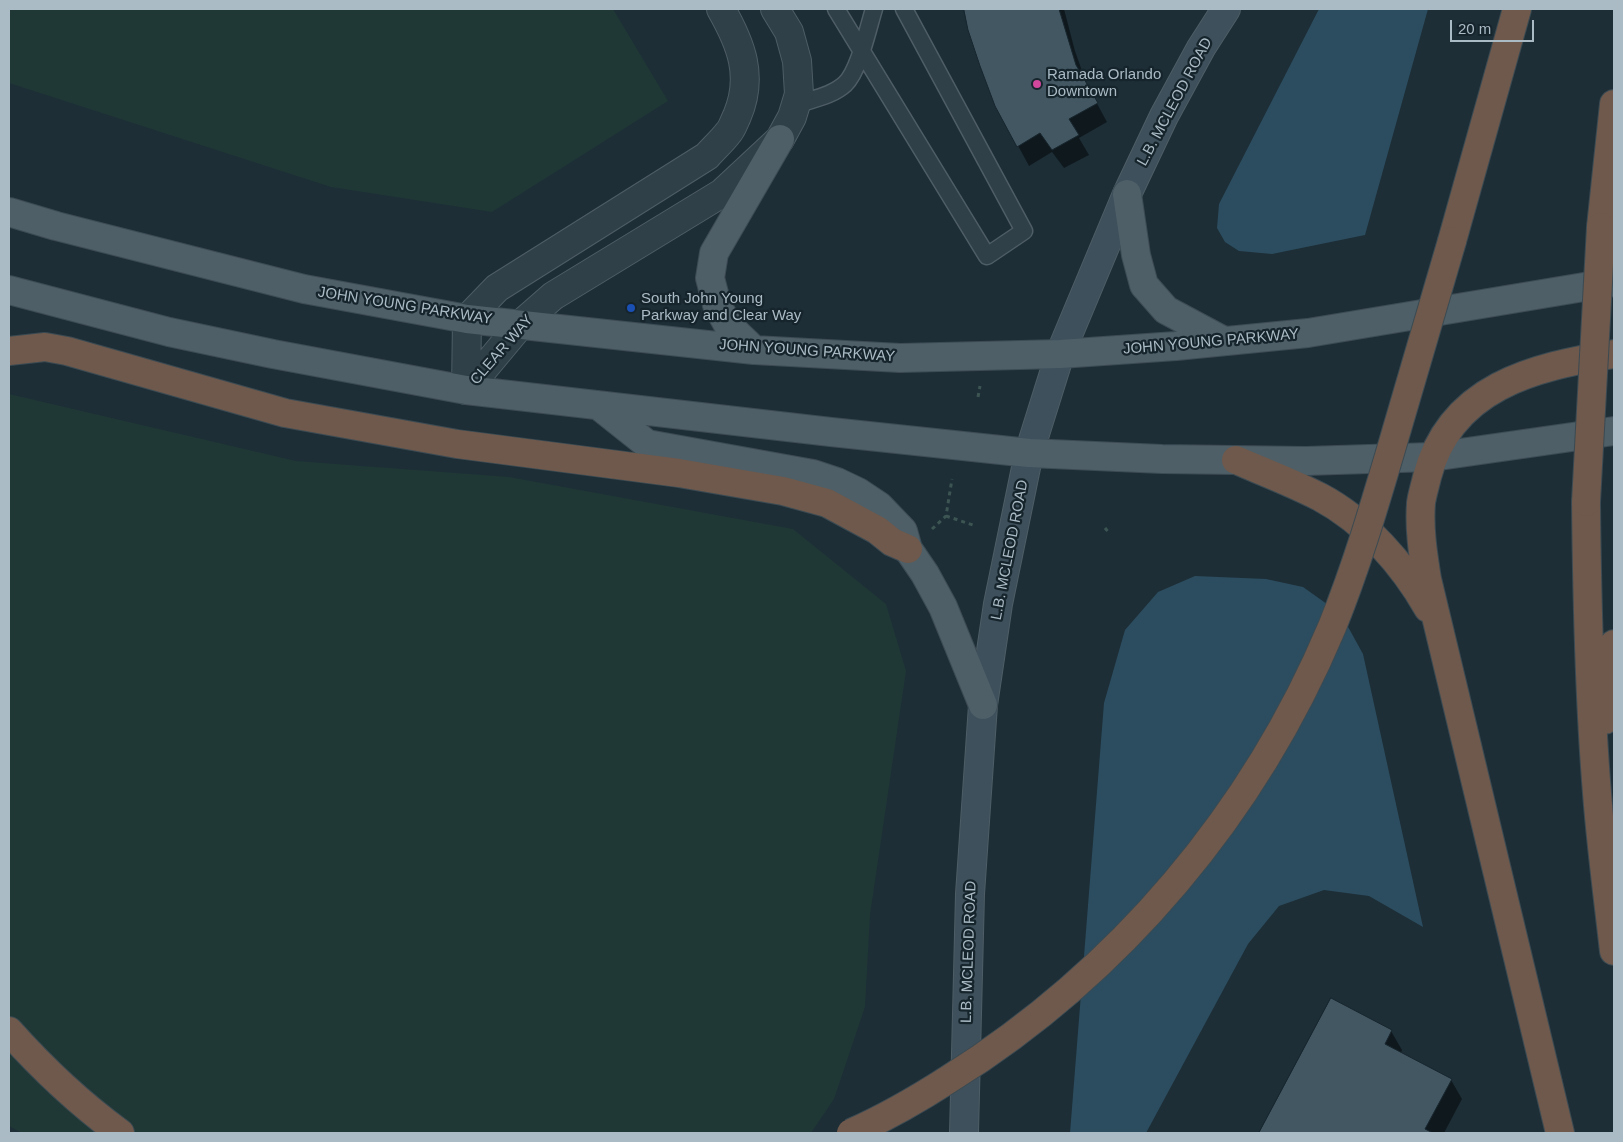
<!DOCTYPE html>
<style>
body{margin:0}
#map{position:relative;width:1623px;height:1142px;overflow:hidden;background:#1d2e37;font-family:Arial,sans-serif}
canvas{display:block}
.frame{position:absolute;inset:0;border:10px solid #aabbc5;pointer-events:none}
.scale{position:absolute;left:1450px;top:20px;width:84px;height:22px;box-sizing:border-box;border:2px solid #aabbc5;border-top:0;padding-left:6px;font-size:15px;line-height:18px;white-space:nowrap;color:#aabbc5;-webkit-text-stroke:4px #16242c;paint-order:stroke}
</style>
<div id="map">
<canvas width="1623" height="1142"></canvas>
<div class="frame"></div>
<div class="scale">20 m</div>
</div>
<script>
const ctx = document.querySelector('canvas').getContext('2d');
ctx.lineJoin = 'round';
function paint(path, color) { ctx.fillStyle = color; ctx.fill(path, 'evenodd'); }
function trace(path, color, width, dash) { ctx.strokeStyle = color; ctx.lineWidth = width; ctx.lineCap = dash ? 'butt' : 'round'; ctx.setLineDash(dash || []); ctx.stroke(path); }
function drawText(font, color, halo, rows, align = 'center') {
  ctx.font = font + ' Arial,sans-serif'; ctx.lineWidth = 4.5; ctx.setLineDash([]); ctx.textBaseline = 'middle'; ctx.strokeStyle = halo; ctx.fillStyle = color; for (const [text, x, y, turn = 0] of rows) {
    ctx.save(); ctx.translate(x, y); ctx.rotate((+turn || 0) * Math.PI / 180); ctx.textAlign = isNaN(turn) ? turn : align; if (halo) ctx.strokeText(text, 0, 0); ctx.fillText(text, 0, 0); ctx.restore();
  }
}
paint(new Path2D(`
 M9,9H613L668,101L492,212L331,187L9,83Z
 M9,394L296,461L509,477L793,529L886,604L906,671L870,915L865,1007L834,1099L811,1133H22L9,1126Z`), '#1f3835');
paint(new Path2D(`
 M1319,9H1428L1365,235L1272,254L1239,251L1225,242L1217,228L1219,204Z
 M1195,576L1266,579L1303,587L1341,614L1363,654L1423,927L1369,896L1324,890L1279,906L1248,944L1146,1133H1070L1104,703L1125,630L1158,592Z`), '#2c4d5f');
paint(new Path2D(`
 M965,9H1064L1075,51L1087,85L1107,122L1079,138L1089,155L1064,168L1052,152L1029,166L996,105L969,30Z
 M1332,999L1391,1031L1402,1050L1401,1053L1451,1080L1462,1099L1444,1133H1261Z`), '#0007');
const building = new Path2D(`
 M964,9H1059L1076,65L1098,103L1069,119L1079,135L1052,150L1040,133L1017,147L995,106L980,66L968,30Z
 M1331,998L1392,1030L1385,1044L1452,1079L1425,1129L1433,1133H1259Z`);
paint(building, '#425762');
trace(building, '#18262e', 1);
const lane = new Path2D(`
 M836,9L987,256L1024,231L904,9
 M796,105C812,99 832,96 845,84C859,71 868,28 874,9`);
const street = new Path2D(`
 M466,390L521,324L553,296L722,193L780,139L792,117L799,94L797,61L789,32L775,9
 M466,390L467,319L497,288L707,156C714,148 722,141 728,133C732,129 734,122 737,116C754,76 741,44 721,9`);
const secondary = new Path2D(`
 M964,1133L970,894L983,705L998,604L1029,453L1060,354L1127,194L1164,116L1201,48L1226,9`);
const primary = new Path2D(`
 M1127,194L1136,255L1144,285L1166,310L1224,341
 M9,212L56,226L304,289L467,319L754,350L900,358L1060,354L1176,346L1308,333L1614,282
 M9,290L169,332L273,354L466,390L831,432L1029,453L1162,459L1306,461L1432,457L1614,431
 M754,350L728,325L717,305L710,278L714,253L780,139
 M598,405L647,444L813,474L837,482L858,492L879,506L903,531L908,549L925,574L943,607L983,705`);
const highway = new Path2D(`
 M1601,227L1614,104
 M1452,241L1517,9
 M9,351L45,347L67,351L285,413L457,444L679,473L783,491L827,503L877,530L892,542L908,549
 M1236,460C1264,472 1293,483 1320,497C1365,521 1403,564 1428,608
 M1586,502C1587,599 1589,696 1597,793C1601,846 1608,898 1614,951
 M1605,720L1614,644
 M9,1031C43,1069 79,1103 120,1133
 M1560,1133L1427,579C1423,554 1419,529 1421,503C1422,495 1425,486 1427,477C1450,387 1533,367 1614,354`);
trace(lane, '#4e5d66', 19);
trace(street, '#4e5d66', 30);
trace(secondary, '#4e5d66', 30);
trace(primary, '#3d4b54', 30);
trace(highway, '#3b4a52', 30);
trace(new Path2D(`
 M978,397L980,386
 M946,516L973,525
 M1105,528L1110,534
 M932,529L946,516L952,479`), '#3c5552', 3, [4, 4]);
trace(lane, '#304048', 16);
trace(street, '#304048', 28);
trace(secondary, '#3e505b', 28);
trace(primary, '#4e5f68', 28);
trace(highway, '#6e594c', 28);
const highwayBridge = new Path2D(`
 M1586,502L1601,227
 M851,1133C885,1118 918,1099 949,1079C1120,972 1254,813 1332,627C1356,568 1374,507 1392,446C1412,378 1432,309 1452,241`);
trace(highwayBridge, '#3b4a52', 30, []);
trace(highwayBridge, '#6e594c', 28);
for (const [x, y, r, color] of [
 [1037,84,5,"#d1479c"],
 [631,308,5,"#1a4fb4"]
]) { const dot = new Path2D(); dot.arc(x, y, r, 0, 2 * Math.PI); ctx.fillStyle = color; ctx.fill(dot); trace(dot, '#16242c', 2); }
drawText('15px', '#aabbc5', '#16242c', [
 ["Ramada Orlando",1047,75],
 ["Downtown",1047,92],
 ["South John Young",641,299],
 ["Parkway and Clear Way",641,316]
], 'left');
drawText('15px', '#aabbc5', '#16242c', [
 ["L.B. MCLEOD ROAD",1175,102,-62],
 ["JOHN YOUNG PARKWAY",405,306,9],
 ["JOHN YOUNG PARKWAY",1211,342,-5],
 ["CLEAR WAY",502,350,-49],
 ["JOHN YOUNG PARKWAY",807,351,4],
 ["L.B. MCLEOD ROAD",1010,550,-79],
 ["L.B. MCLEOD ROAD",969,952,-88]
]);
</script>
